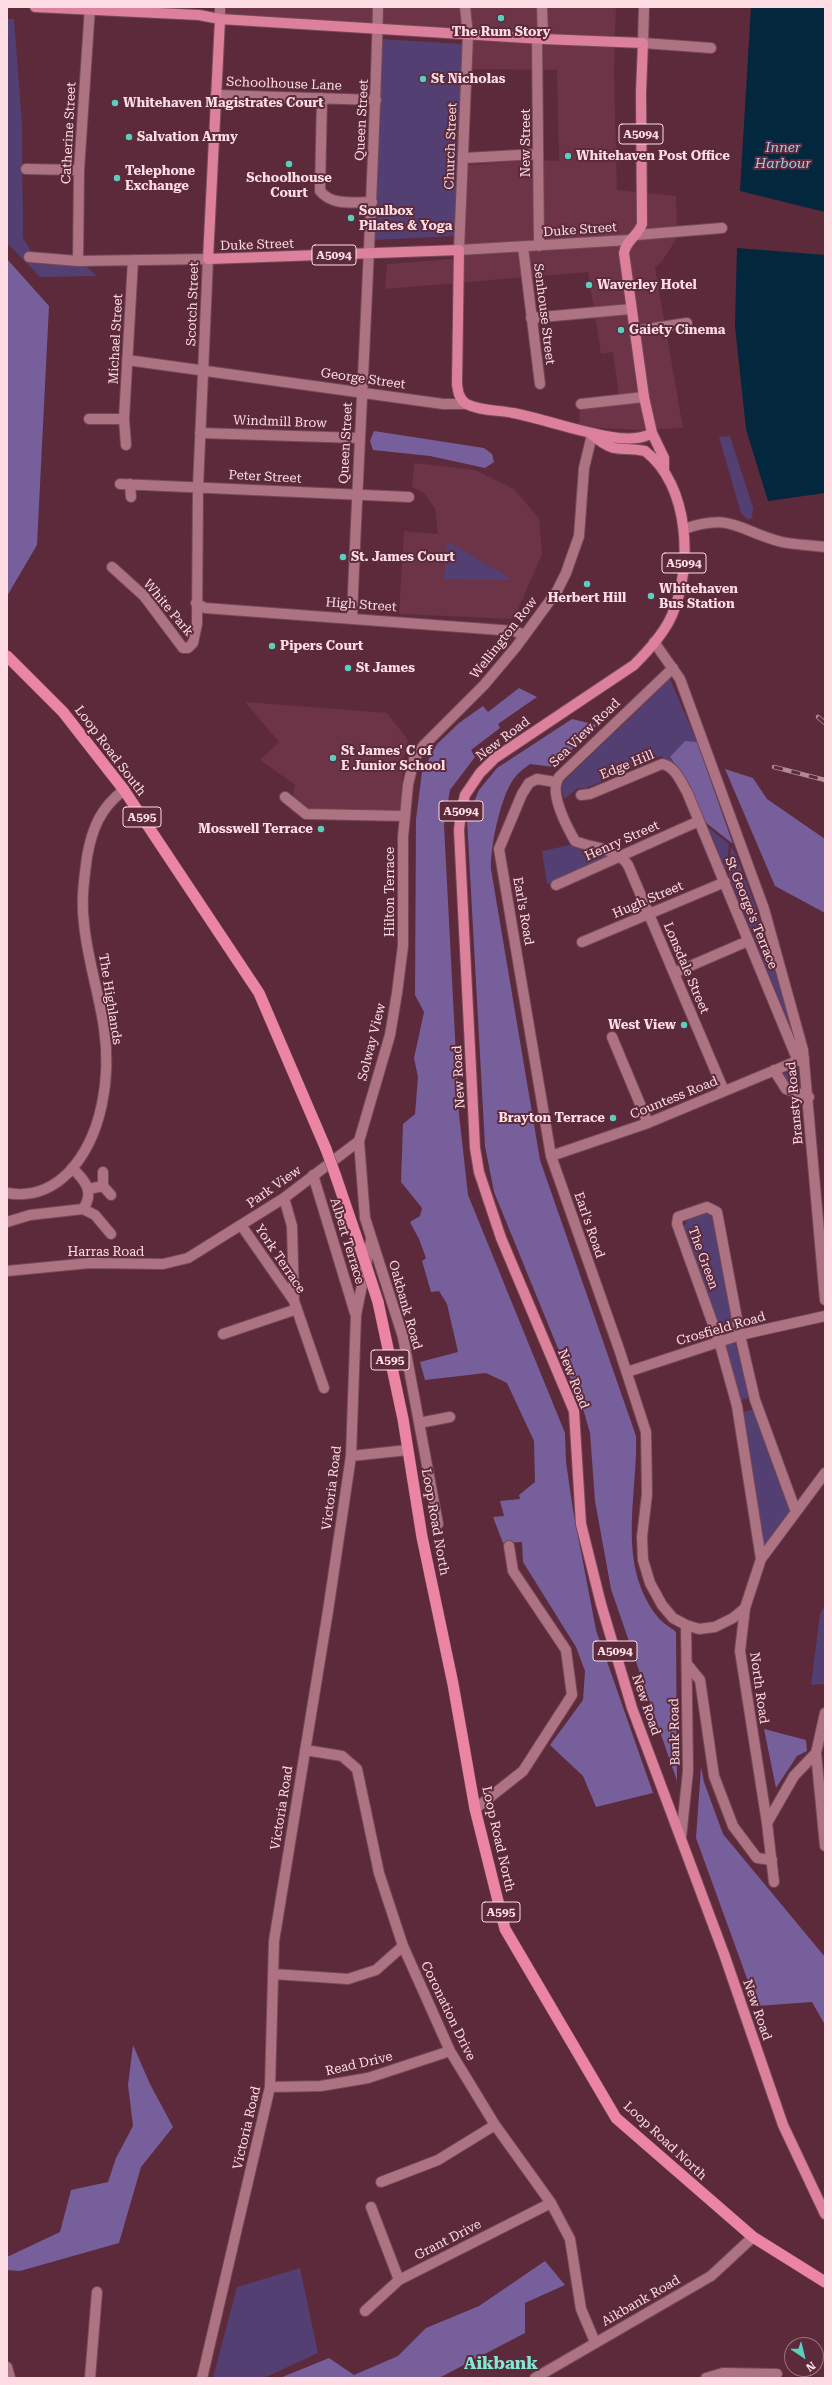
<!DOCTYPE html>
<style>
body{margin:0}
#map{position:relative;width:832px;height:2385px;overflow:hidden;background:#5c2a3a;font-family:"Roboto Serif",serif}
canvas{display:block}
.frame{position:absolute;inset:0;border:8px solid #fddce4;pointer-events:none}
.north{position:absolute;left:784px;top:2337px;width:40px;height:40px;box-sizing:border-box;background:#5c2a3a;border:1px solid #9c717e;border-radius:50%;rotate:145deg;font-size:11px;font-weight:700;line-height:16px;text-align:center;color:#fddce4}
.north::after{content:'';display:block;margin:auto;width:14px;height:18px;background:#5bcebc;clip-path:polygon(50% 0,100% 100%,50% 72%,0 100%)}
</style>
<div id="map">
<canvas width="832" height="2385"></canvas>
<div class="frame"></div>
<div class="north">N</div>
</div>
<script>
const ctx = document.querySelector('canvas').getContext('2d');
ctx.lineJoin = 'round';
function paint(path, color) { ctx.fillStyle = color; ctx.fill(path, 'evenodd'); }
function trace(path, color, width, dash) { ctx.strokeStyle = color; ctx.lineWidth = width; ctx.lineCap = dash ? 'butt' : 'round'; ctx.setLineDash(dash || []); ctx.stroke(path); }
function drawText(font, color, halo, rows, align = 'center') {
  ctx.font = font + ' "Roboto Serif",serif'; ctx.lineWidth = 4; ctx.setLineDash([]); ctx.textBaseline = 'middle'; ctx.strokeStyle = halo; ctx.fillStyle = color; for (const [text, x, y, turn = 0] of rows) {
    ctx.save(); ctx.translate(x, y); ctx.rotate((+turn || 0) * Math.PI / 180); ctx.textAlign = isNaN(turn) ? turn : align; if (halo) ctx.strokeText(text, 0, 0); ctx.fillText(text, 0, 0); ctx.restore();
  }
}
paint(new Path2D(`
 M220,7H616L614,70L617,190L676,196L677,238L661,263L655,267L683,428L641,430L579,427L580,403L619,397L613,352L601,354L588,272L385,289L387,264L464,258L468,165L533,160L559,161L557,70L467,69L468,35L220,19Z
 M414,463L475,470L514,489L539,518L542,554L514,619L399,614L404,531L438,534L435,509L424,493L412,487Z
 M245,702L387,713L408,740L404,757L400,814L308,811L292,798L295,785L260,760L279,742Z`), '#6c3446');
paint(new Path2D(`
 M7,19H14L22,124L23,238L32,253L73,255L97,276L40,277L7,243Z
 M382,39L463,44L456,236L374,240Z
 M730,436L753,508L752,518L748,520L741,513L719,437Z
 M447,541L513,580L444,579Z
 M670,679L697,742H685L670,758L682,772L680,773L664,760L662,756L586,788H578L564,799L561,784Z
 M708,827L729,844L726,870Z
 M570,845L587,853L608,856L547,884L542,851Z
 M731,847L735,852L755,904L795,1039L729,876Z
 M791,1069L799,1078L800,1090C793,1086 784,1084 784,1074Z
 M708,1213L715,1219L734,1331L721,1334L683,1228L688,1219Z
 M735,1342L750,1395L748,1398L741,1400L724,1346Z
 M754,1409L792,1510L764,1549L741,1413Z
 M825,1605V1680L824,1684L811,1685L820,1614Z
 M300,2268L318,2353L264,2378H213L237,2287Z`), '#533f72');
paint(new Path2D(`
 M7,259L49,306L37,545L7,596Z
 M374,431L484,448L492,454L494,462L485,468L430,456L373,450L370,441Z
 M519,688L537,697L498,724L500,728L471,750L475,757L450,790L444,825L459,1114L468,1195L565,1433L566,1462L573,1510L596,1630L653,1793L596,1807L583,1776L550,1745L583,1700L585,1671L576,1647L523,1562L522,1542L503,1543L493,1517L504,1516L500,1501L520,1499L519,1495L535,1482L534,1441L507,1383L486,1373L425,1380L420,1362L458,1352L447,1304L439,1291L431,1292L422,1261L426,1258L419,1239L410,1222L420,1216L422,1208L401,1182L403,1124L415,1114L418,1077L414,1058L424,1012L415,995L416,819L422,772L437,744L459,723L483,706L488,712Z
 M572,719L597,725L554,767L530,764C525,768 519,772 516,776C501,792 490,848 491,869L540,1160L636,1436C638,1496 616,1563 657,1616C661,1622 670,1627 676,1632L677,1781L611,1589L595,1501L590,1433L584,1412L494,1192L485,1146L467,819L479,790L497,768Z
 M685,741L697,742L733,844L705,822L689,788L691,787L670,757Z
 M725,769L753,778L767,799L825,839V913L775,886Z
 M764,1729L806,1740L807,1751L797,1756L776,1788Z
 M701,1767L704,1782L723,1834L825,1957V2025L812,2002L757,2006L696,1838Z
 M133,2045L150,2084L173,2127L141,2167L119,2243L20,2271L7,2270V2257L60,2232L71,2190L108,2182L116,2158L133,2126L128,2085Z
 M545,2261L565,2285L525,2303V2333L439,2378H280L329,2358L354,2375L398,2356L426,2328L479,2306Z`), '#765f9b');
paint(new Path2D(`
 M751,7H825V212L740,191Z
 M737,248L825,255V493L768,501L746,429L735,326Z`), '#03273d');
const minor = new Path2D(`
 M465,7L468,35L459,250L629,240
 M542,7L543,39
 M537,39L539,246
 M643,43L711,48
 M216,95L376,100
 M322,98L320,191C332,206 354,202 372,202
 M464,158L538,154
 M26,169L79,170
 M636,235L722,228
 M523,247L540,384
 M29,257L78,261L208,259L198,487L197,624L193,643L188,648H183L144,596L112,567
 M78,261L79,170L90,7
 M531,318L631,309
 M634,331L687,323
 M127,360L443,404H466
 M581,404L644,397
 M89,419H124
 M200,433L359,438
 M126,445L124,419L133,260
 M120,484L409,497
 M130,484L131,497
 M684,529C733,512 738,531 782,542C795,545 811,545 825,547
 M196,603L205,608L514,631L525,635
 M352,617C360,414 373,210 378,7
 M654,642L680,679L714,772L764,909L803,1050L825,1300
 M673,668L560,776C547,790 567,827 575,841C594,849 616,847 628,865L724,1091
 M555,782L537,779L529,783L522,794L499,849L551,1156L619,1349L646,1432L647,1494L642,1537L643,1560L650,1583L662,1605L673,1618L686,1625L699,1629L715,1627L733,1618L745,1608
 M581,795L590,794L662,764C675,766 681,782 687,792L798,1061
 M285,797L306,814L404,816
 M556,885L699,821
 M582,942L725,882
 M674,973L748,941
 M612,1037L648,1123
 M774,1070L786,1089L809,1097
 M551,1156L648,1123L804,1058
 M103,1172V1186
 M313,1175L355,1313
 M88,1189L103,1186L111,1195
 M7,1193C30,1197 51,1190 68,1173C103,1137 111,1076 104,1028C99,993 87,958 84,923C81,900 84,880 87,857C92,829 100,808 124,790
 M284,1198L292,1226L294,1301
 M83,1209L95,1215L111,1234
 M7,1222L30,1215L83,1209C95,1192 85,1180 72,1168
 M241,1225L294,1301L324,1388
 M7,1271L90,1263L163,1264L188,1258L284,1198L359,1141
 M223,1334L297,1309
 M627,1372L740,1335L825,1316
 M419,1423L450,1417
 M351,1456L408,1450
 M438,1524L403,1337L365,1218L359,1141L390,1035L397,993L403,946V837L408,785L414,759L424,745L484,685L516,647L557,591L566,573L579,536L584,468L592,435
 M761,1559L737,1406L719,1341L677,1224L678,1217L707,1207L717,1212L740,1335L755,1400L796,1512
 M687,1664L700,1680L714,1776L733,1826L757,1858L772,1860
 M825,1713L816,1753L825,1846
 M305,1750L342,1756L357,1769L379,1873L403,1946L450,2051L495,2125L551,2203L570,2239L581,2309L595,2342
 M475,1809L523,1771L572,1695L566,1650L513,1571L509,1546
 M767,1823L794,1776L816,1753
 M681,1838L688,1771L686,1625
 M774,1882L767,1823L740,1651L745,1608L761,1559L825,1473
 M273,1974L348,1979L376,1970L403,1946
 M270,2087L321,2086L368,2078L450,2051
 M381,2182L438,2160L495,2125
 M371,2207L399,2280
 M365,2311L399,2280L551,2203
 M7,2367L10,2378
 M90,2378L97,2292
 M202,2378L270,2087L274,1941L328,1611L351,1456L356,1315L371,1240
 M535,2378L711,2276L753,2237
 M706,2378L723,2373L777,2374`);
const secondary = new Path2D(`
 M220,19V7
 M643,43L644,7`);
const primary = new Path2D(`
 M35,7L199,15L220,19L543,39L643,43L641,92L642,224C638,236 626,240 624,253L644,397L652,433L664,458V471
 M220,19L208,259L459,250L457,384C458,392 459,398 465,403C478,411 499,410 513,413C549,420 583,434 619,438C631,439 642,439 652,433
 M592,435C616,455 619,446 645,451C690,485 693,567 672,615C664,634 648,651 634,665L495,758L480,773L465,795L461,812L459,830L475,1148L479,1172L501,1238L574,1411L581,1524L601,1604L632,1708L724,1954L783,2125L825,2214`);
const trunk = new Path2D(`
 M7,656L63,712L124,790L259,993L326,1149
 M335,1174L363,1256
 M378,1302L403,1419L422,1537L453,1684L475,1809L505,1929L616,2118L753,2237L825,2282`);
trace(minor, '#744958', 12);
trace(secondary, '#744958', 12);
trace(primary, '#744958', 12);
trace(trunk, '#744958', 12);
trace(minor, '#ad7383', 10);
trace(secondary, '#ad7383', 10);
trace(primary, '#dc809c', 10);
trace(trunk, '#ec84a4', 11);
const rail = new Path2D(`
 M818,717L825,723
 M774,767L825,780`);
trace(rail, '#b28995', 4.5);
trace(rail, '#5c2a3a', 3, [9]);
const trunkBridge = new Path2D(`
 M326,1149L335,1174
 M363,1256L378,1302`);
trace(trunkBridge, '#744958', 12, []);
trace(trunkBridge, '#ec84a4', 11);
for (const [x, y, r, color] of [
 [501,18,4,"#5bcebc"],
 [423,79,4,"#5bcebc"],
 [115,103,4,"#5bcebc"],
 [129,137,4,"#5bcebc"],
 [568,156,4,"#5bcebc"],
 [289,164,4,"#5bcebc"],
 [117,178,4,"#5bcebc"],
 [351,218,4,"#5bcebc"],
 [589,285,4,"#5bcebc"],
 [621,330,4,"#5bcebc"],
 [343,557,4,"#5bcebc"],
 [587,584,4,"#5bcebc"],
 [651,596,4,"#5bcebc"],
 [272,646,4,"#5bcebc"],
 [348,668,4,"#5bcebc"],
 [333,758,4,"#5bcebc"],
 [321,829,4,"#5bcebc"],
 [684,1025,4,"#5bcebc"],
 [613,1118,4,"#5bcebc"]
]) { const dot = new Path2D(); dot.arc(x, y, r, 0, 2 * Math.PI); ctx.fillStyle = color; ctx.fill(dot); trace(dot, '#5c2a3a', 1.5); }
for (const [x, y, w] of [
 [641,134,44],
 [334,255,44],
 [684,563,44],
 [461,811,44],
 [142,817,38],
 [390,1360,38],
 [615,1651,44],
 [501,1912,38]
]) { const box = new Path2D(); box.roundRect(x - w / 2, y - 10, w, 20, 3); ctx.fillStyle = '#5c2a3a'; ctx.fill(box); trace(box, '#fddce4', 1); }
drawText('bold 12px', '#fddce4', null, [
 ["A5094",641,134],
 ["A5094",334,255],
 ["A5094",684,563],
 ["A5094",461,811],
 ["A595",142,817],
 ["A595",390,1360],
 ["A5094",615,1651],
 ["A595",501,1912]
]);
drawText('bold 13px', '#fddce4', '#5c2a3a', [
 ["The Rum Story",501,32,"center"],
 ["St Nicholas",431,79],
 ["Whitehaven Magistrates Court",123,103],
 ["Salvation Army",137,137],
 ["Whitehaven Post Office",576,156],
 ["Telephone",125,171],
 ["Exchange",125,186],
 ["Schoolhouse",289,178,"center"],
 ["Court",289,193,"center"],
 ["Soulbox",359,211],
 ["Pilates & Yoga",359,226],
 ["Waverley Hotel",597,285],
 ["Gaiety Cinema",629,330],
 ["St. James Court",351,557],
 ["Whitehaven",659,589],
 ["Bus Station",659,604],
 ["Herbert Hill",587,598,"center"],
 ["Pipers Court",280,646],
 ["St James",356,668],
 ["St James' C of",341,751],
 ["E Junior School",341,766],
 ["Mosswell Terrace",313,829,"right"],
 ["West View",676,1025,"right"],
 ["Brayton Terrace",605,1118,"right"]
], 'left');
drawText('13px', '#fddce4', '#5c2a3a', [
 ["Schoolhouse Lane",284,84,2],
 ["Queen Street",362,120,-87],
 ["Catherine Street",69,133,-87],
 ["New Street",526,143,-90],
 ["Church Street",451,146,-88],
 ["Duke Street",580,230,-4],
 ["Duke Street",257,245,-2],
 ["Scotch Street",193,304,-88],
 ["Senhouse Street",544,314,83],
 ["Michael Street",116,339,-87],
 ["George Street",363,379,8],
 ["Windmill Brow",280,422,2],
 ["Queen Street",346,443,-87],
 ["Peter Street",265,477,3],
 ["High Street",361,605,4],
 ["White Park",168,608,50],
 ["Wellington Row",504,638,-52],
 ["Sea View Road",585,733,-44],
 ["New Road",503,739,-37],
 ["Loop Road South",110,751,53],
 ["Edge Hill",627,765,-22],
 ["Henry Street",622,841,-24],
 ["Hilton Terrace",390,892,-90],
 ["Hugh Street",648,900,-23],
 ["Earl's Road",523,911,80],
 ["St George's Terrace",751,913,68],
 ["Lonsdale Street",686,968,67],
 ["The Highlands",110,999,81],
 ["Solway View",372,1042,-76],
 ["New Road",459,1077,-93],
 ["Countess Road",674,1098,-22],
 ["Bransty Road",795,1103,-95],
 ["Park View",274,1187,-35],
 ["Earl's Road",589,1225,71],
 ["Albert Terrace",347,1241,73],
 ["Harras Road",106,1252],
 ["The Green",703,1258,70],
 ["York Terrace",280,1259,56],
 ["Oakbank Road",405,1305,74],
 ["Crosfield Road",721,1329,-16],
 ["New Road",573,1379,68],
 ["Victoria Road",332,1488,-83],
 ["Loop Road North",435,1522,80],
 ["North Road",759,1688,82],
 ["New Road",646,1705,71],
 ["Bank Road",675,1732,-91],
 ["Victoria Road",282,1808,-81],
 ["Loop Road North",498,1839,77],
 ["New Road",757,2010,71],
 ["Coronation Drive",448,2011,64],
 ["Read Drive",359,2064,-13],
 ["Victoria Road",247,2128,-77],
 ["Loop Road North",665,2141,43],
 ["Grant Drive",448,2240,-27],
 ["Aikbank Road",641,2301,-30]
]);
drawText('italic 14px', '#99cbf1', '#5c2a3a', [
 ["Inner",783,148],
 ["Harbour",783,164]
]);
drawText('bold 17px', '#81e8d6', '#5c2a3a', [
 ["Aikbank",501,2364]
]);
</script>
